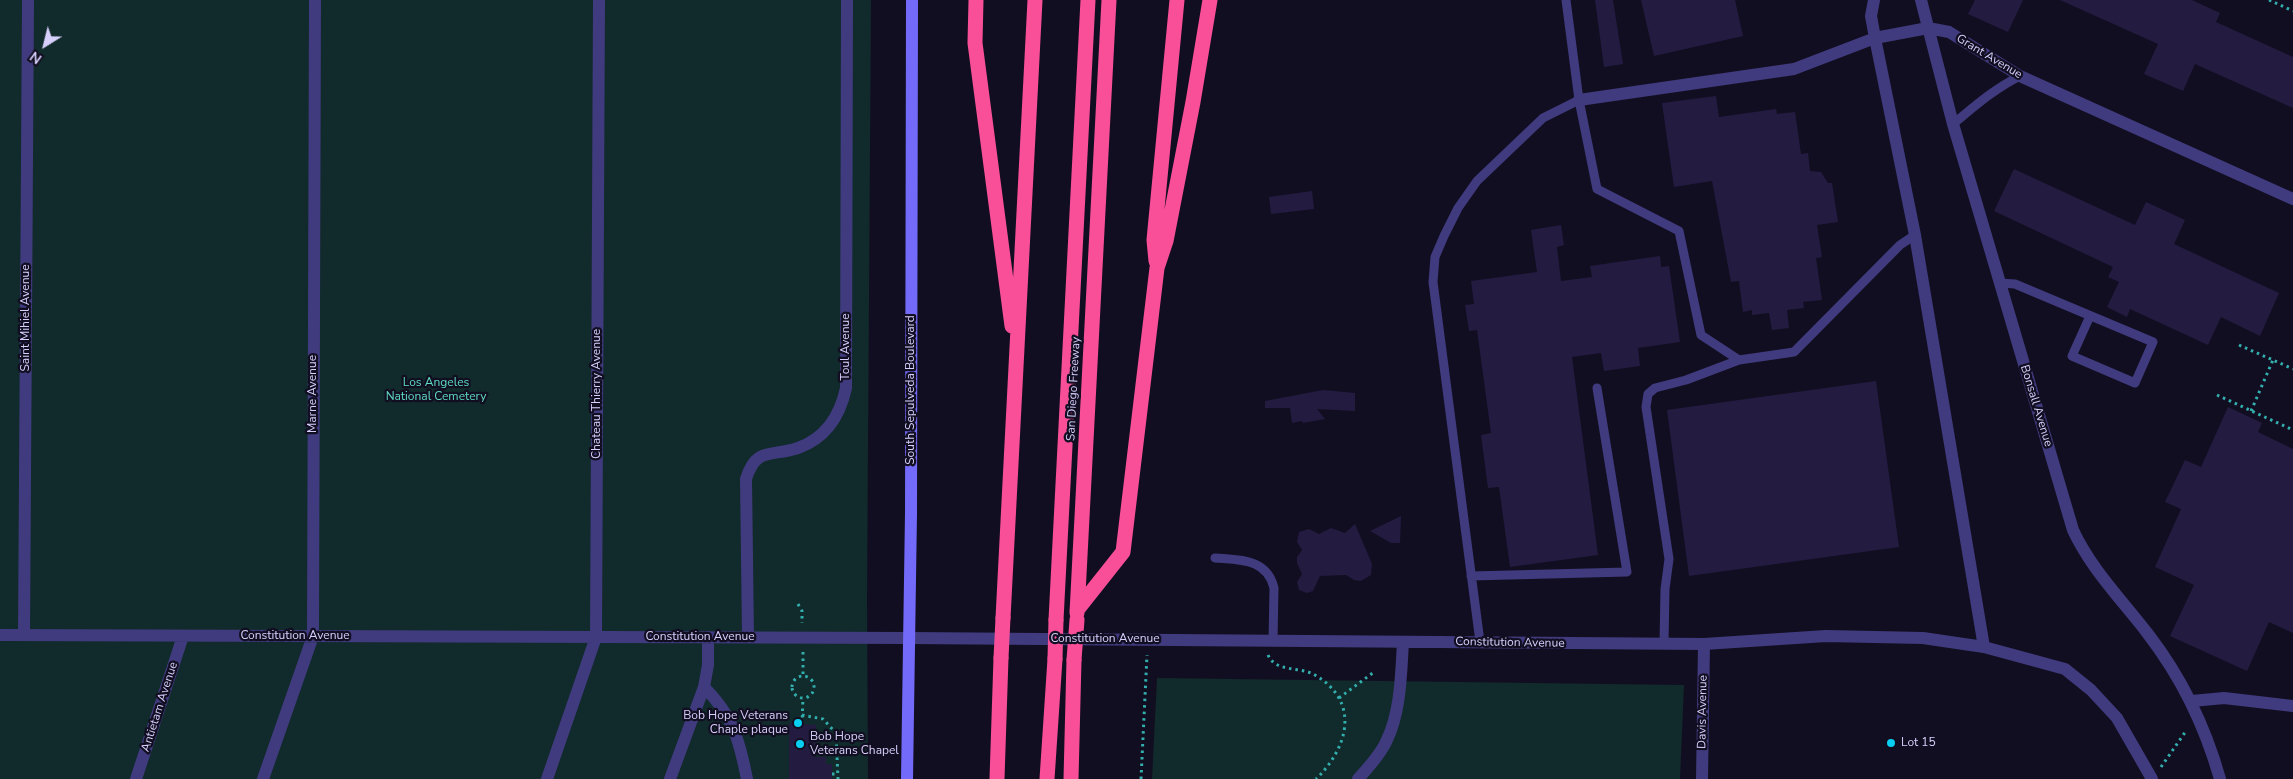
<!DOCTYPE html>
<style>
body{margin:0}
#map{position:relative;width:2293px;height:779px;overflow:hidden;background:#120e21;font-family:"Nunito Sans",sans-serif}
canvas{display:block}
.north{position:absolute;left:20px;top:20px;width:50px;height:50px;-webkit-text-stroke:4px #120e21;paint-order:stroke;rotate:216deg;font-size:14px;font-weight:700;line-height:20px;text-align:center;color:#d7d0fd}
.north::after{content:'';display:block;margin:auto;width:18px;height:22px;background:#d7d0fd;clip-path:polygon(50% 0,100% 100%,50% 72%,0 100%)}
</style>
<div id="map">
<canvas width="2293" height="779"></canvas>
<div class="north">N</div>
</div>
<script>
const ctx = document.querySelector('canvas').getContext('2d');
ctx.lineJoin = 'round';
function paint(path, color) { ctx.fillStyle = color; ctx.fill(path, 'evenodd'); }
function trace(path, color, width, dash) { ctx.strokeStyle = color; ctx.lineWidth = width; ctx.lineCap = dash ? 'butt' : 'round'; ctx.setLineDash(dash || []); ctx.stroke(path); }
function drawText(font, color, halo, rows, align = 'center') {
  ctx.font = font + ' "Nunito Sans",sans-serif'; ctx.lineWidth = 4.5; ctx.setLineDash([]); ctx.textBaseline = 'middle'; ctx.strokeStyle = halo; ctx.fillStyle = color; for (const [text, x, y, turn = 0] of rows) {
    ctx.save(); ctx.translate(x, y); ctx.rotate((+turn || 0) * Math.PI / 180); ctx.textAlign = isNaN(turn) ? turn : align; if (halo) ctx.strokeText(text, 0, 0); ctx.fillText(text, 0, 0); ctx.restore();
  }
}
paint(new Path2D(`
 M0,0H871L867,598L868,779H0Z
 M1157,678L1684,685L1680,779H1152Z`), '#112a2b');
paint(new Path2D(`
 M1595,0H1613L1623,64L1604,67Z
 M1641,0H1735L1743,36L1654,56Z
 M1975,0H2023L2008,32L1968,14Z
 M2060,0H2192L2220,13L2216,22L2293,57V108L2195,64L2183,91L2144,74L2158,44Z
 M1716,96L1719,117L1776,109L1777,114L1795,112L1801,154L1808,153L1810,171L1821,172L1828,183H1832L1838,222L1817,225L1822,257L1816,258L1822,300L1803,302L1804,308L1787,310L1789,328L1772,330L1769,313L1752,315V310L1743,312L1739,281L1731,282L1712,181L1674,187L1662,103Z
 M2014,169L2135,225L2146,202L2185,220L2174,244L2279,293L2260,336L2221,317L2208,345L2130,309L2127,317L2107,307L2119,282L2108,277L2113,267L1994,211Z
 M1312,191L1314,209L1271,214L1269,197Z
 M1561,225L1564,245L1557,247L1561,281L1592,277L1590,266L1660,256L1661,267L1669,266L1680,342L1638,348L1640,366L1604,371L1601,353L1572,357L1598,555L1510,567L1499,487L1488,488L1481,435L1491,433L1477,330L1469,331L1465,305L1474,304L1471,281L1537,272L1531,230Z
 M1876,381L1899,547L1689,576L1667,410Z
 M1323,390L1355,393V411L1317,409L1325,419L1303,423L1302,421L1292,423L1290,408H1265V401Z
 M2228,407L2262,423L2258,432L2293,449V633L2269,622L2247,671L2170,636L2194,585L2155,567L2181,509L2165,502L2185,460L2201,467Z
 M1401,516L1400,543H1391L1370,531Z
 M1355,524L1372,564L1371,575L1361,581L1354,580L1346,575L1320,576L1313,591L1307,593L1299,590L1297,582L1302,574L1297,563V557L1302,550L1297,542L1299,532L1309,529L1319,534L1331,528L1345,533Z
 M789,723L816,725L815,757H826V764H832V779H789Z`), '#241b41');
trace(new Path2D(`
 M2269,0L2293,11
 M2239,345L2293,369
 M2217,395L2293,430
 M2251,411L2273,360
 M798,604L802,611V623
 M803,652V676
 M1268,655C1276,673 1300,666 1315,675C1361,702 1348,748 1316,779
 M792 687a11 11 0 1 1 22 0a11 11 0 1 1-22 0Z
 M1339,698L1374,672
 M802,715L823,719L836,733L838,779
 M802,724L803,698
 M2161,767L2186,731
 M832,774H838
 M1141,779L1147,655`), '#32afad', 3, [2.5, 4]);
trace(new Path2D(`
 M1566,0L1579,100L1597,189L1679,231L1701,335L1739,360
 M1953,124C1975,106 1994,89 2020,76
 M1999,283L2015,284L2153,342L2135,383L2072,356L2090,316
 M1215,558C1239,560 1267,558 1274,588L1273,641
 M1471,576L1627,572L1597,388
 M1480,642L1433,282L1435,257L1444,236L1458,208L1477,181L1543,118L1579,100
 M1664,644L1665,589L1669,559L1646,407L1648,394L1655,388L1686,380L1739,360L1794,352L1900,245L1915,235`), '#403b7e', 9);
trace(new Path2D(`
 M1874,0L1871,16L1875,38L1915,235L1984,647
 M1921,0L1953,124L2073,530C2091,569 2122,600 2148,634C2182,678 2205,726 2220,779
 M1579,100L1794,69L1875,38L1928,28L1949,32L2020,76L2293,199
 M0,635L909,638L1704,644L1826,636L1923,638L1984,647L2065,669L2091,690L2117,718L2152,779
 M24,635L28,0
 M748,637L746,479C756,446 772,457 798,448C826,438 840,416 846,388L847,0
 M704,687C733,716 739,739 747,779
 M2192,701L2224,698L2293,706
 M136,779L183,636
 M263,779L313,636L315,0
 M547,779L596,637L599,0
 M670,779L704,687L708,665V637
 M1358,779C1368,768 1380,755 1386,742C1401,712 1401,674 1403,642
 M1702,779L1704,644`), '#403b7e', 12);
trace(new Path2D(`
 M907,779L911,513L912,0`), '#746afa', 12);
trace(new Path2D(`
 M976,0L975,43L1012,326
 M1156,261L1154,240L1177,0
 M1077,610L1123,552L1157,268L1166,241L1193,102L1210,0
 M1077,613L1109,0
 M1003,618L1035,0
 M1056,620L1088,0
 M997,779L1001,658
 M1047,779L1055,659
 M1071,779L1074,660`), '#f94f99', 15);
trace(new Path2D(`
 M1001,658L1003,618
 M1055,659L1056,620
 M1074,660L1077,620`), '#f94f99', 15);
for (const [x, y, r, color] of [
 [798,723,5,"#08cff1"],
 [1891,743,5,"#08cff1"],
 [800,744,5,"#08cff1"]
]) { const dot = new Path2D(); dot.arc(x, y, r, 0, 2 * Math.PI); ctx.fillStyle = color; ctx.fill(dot); trace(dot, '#120e21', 2); }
drawText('12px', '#d7d0fd', '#120e21', [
 ["Grant Avenue",1989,57,31],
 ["Saint Mihiel Avenue",26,318,-90],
 ["Toul Avenue",846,347,-90],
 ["San Diego Freeway",1074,389,-87],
 ["South Sepulveda Boulevard",911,390,-90],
 ["Marne Avenue",313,394,-90],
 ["Chateau Thierry Avenue",597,394,-90],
 ["Bonsall Avenue",2036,406,73],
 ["Constitution Avenue",295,636],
 ["Constitution Avenue",700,637],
 ["Constitution Avenue",1105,639],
 ["Constitution Avenue",1510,643,1],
 ["Antietam Avenue",160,707,-72],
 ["Davis Avenue",1703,712,-89]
]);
drawText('12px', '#5edbc1', '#120e21', [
 ["Los Angeles",436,383],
 ["National Cemetery",436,397]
]);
drawText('12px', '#d7d0fd', '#120e21', [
 ["Bob Hope Veterans",788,716,"right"],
 ["Chaple plaque",788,730,"right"],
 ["Bob Hope",810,737],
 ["Veterans Chapel",810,751],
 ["Lot 15",1901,743]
], 'left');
</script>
